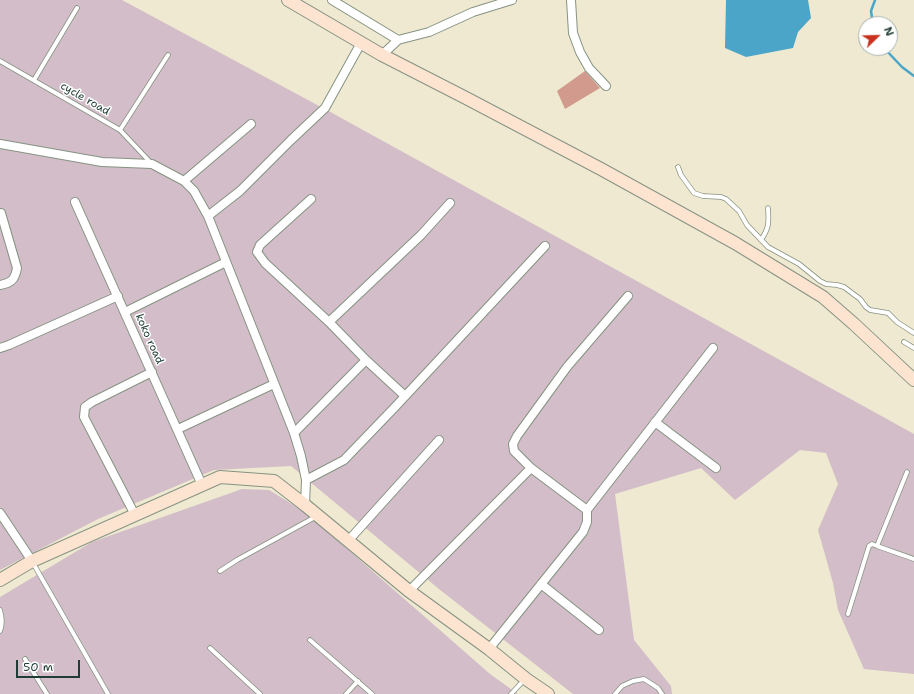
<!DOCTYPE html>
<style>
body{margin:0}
#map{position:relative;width:914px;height:694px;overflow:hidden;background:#eee9d0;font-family:"Shantell Sans",sans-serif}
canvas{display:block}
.north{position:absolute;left:858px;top:16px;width:40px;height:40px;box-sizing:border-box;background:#fff;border:1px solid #a5b1ae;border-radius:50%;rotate:67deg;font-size:11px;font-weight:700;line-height:16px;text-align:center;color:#1f3d34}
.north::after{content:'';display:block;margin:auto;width:14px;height:18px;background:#c8321e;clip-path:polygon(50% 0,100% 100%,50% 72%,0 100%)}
.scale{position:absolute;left:16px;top:660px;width:64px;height:18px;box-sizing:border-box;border:2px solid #1f3d34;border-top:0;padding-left:5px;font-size:12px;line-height:14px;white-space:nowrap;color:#1f3d34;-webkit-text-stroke:3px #fff;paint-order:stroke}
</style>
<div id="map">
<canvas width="914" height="694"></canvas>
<div class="north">N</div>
<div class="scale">50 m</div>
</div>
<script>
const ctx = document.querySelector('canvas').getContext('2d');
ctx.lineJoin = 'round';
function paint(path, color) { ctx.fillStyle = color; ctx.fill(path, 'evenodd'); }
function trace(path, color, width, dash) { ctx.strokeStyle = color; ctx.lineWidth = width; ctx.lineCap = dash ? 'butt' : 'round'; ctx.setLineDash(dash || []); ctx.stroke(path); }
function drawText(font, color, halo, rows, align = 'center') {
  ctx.font = font + ' "Shantell Sans",sans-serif'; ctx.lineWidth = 3; ctx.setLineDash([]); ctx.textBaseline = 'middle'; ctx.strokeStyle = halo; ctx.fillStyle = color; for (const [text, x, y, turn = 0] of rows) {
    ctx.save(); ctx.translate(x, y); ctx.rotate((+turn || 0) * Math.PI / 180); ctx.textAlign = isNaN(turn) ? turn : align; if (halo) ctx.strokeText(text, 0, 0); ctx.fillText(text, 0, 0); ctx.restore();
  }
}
paint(new Path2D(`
 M0,0H122L334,114L914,434V674L864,669L838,610L833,583L818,530L838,484L826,453L800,450L735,500L701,468L615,494L634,640L671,686L672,694H573L439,589L291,466L214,470L98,519L0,570Z
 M242,489L269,490L305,512L490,674L518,694H0V597L92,542Z`), '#d2bdc8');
paint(new Path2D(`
 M726,0H808L811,18L798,32L793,48L746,57L725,48Z`), '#4ba5c8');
trace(new Path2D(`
 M873,24L871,11L875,0
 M884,48L902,67L914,76`), '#4ba5c8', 2.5);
paint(new Path2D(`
 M585,71L600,88L565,109L557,91Z`), '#d29a8c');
const lane = new Path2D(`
 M0,61L120,130L151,163
 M34,80L77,8
 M120,130L168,55
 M678,167L681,175L694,193L703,196L721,197L726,199L739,211L747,225L768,247L799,264L820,281L826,284L837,285L844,287L860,299L866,307L870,310L888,313L897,322L914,333
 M761,240C769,228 769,223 768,208
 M904,342L914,348
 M877,546L907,472
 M33,563L108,694
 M220,571L237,560L317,516
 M0,610C2,617 3,624 0,631
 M848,614L869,546L872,544L877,546L914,559
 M310,640L372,694
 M210,648L260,694
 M25,659L47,694
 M346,694L358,681
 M511,694L524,680
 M615,694L622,686L633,681L644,679L658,688L662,694`);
const street = new Path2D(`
 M332,0L398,40
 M571,0L573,33L580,52L589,68L606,86
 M382,55L398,40L429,32L473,12L512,0
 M0,144L102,162L152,164L184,181L194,191L208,216L294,433L301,456L306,480L305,505
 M184,181L251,124
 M311,199L260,245L257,252L265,263L329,322
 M75,202L202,485
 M208,216L240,191L291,140L325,108L361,43
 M0,285C11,283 15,280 17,268L1,213
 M125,312L226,262
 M0,348L9,345L118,296
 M366,360L405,396
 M655,422L716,468
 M178,429L274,384
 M294,433L366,360L329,322L421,235L450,203
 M531,468L514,451L513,444L517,436L567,367L628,296
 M306,480L344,460L395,407L545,246
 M0,513L32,561
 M135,515L84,417L85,407L92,402L152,372
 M348,541L439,440
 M541,584L599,630
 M409,591L531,468L587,510
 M489,649L583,532L587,522V510L713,348`);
const secondary = new Path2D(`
 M288,0L382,55L466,98L601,169L735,243L823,297L854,324L914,380
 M0,580L32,561L220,477L274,481L305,505L409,591L489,649L526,679L548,694`);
trace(lane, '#869382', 5.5);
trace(street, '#869382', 10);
trace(secondary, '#869382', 14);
trace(lane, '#fff', 4);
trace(street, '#fff', 8);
trace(secondary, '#fde4d0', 12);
drawText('11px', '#1f3d34', '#fff', [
 ["cycle road",85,99,30],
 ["koko road",149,339,66]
]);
</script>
